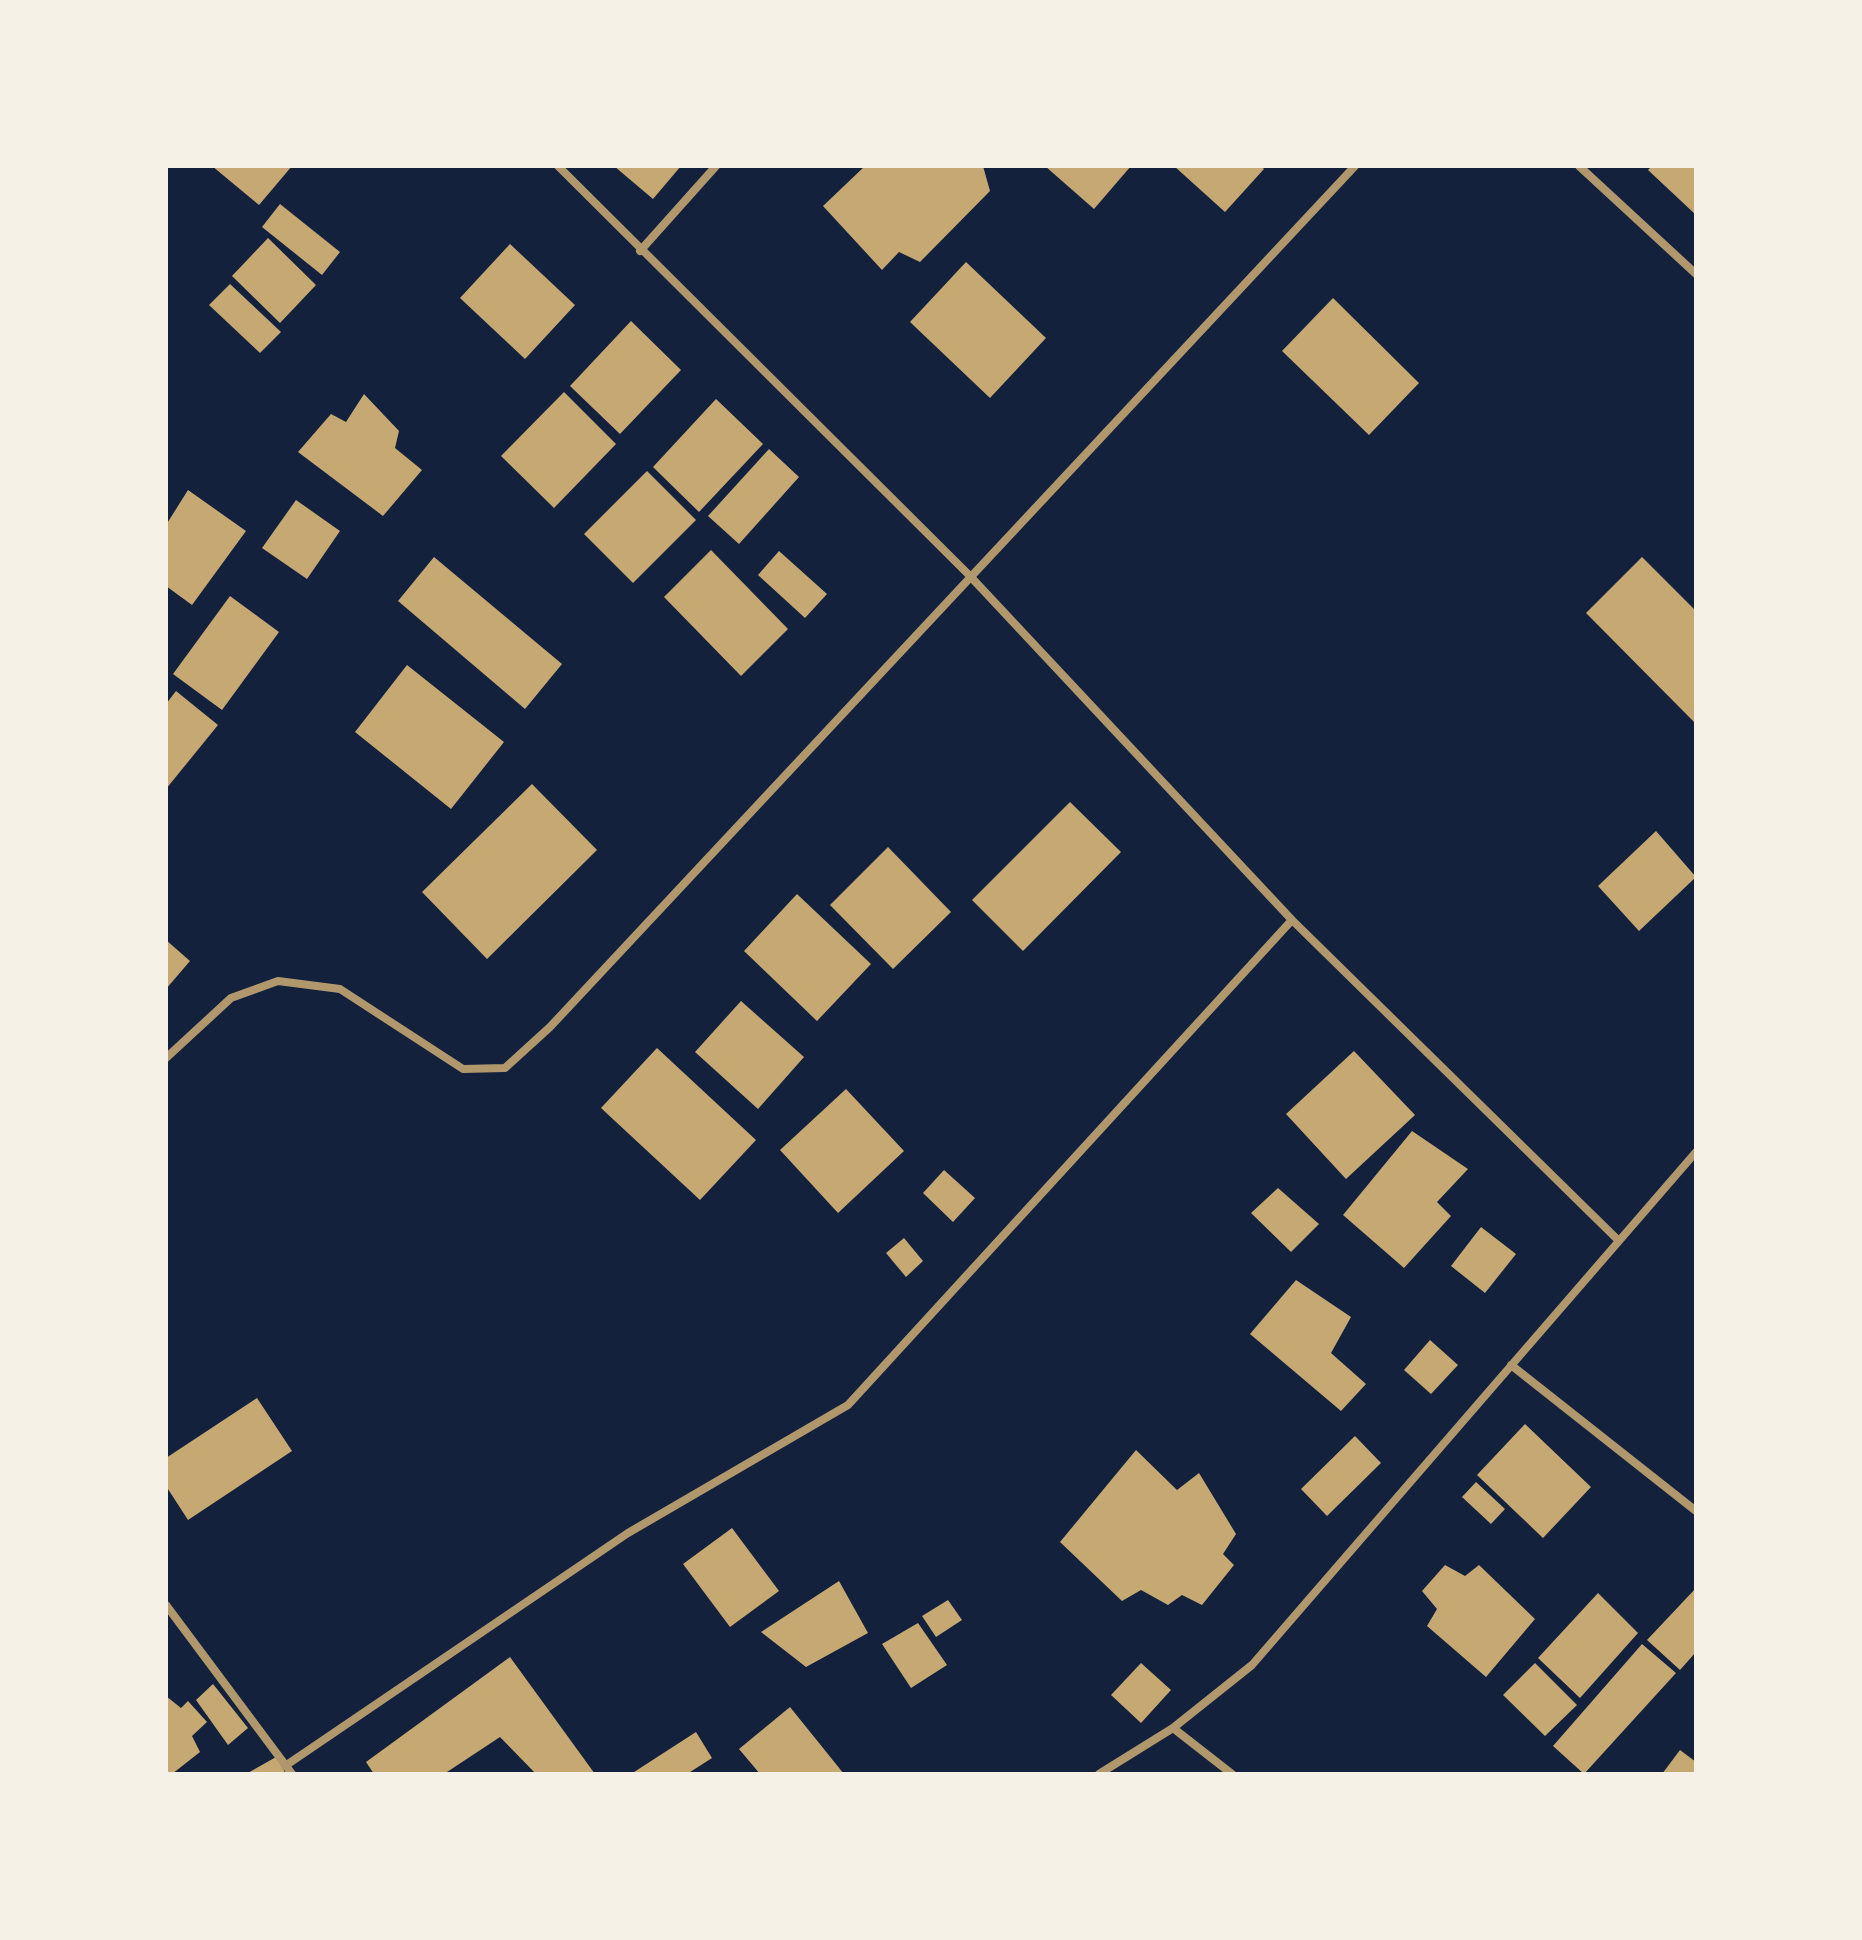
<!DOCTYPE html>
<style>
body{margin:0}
#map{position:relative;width:1862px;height:1940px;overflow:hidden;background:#14213d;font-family:Manrope,sans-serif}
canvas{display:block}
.frame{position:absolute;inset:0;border:168px solid #f6f1e7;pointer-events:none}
</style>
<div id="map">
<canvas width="1862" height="1940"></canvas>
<div class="frame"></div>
</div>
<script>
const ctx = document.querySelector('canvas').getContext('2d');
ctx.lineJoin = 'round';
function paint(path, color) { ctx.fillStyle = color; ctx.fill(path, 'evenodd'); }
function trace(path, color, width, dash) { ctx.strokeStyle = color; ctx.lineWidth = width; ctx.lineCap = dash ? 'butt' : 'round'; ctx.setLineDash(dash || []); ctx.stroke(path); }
paint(new Path2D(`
 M212,166H292L259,205Z
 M614,166H681L653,199Z
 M865,166H983L990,191L920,262L899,252L882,270L823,206Z
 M1045,166H1131L1094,209Z
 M1174,166H1261L1264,169L1225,212Z
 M1652,166H1696V215L1648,170Z
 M280,204L340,252L322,275L262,227Z
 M268,238L316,285L280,323L232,276Z
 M510,244L575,305L525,359L460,298Z
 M966,262L1046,338L990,398L910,322Z
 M230,284L281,332L260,353L209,305Z
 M1333,298L1419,383L1369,435L1282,351Z
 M631,321L681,370L620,434L570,386Z
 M564,392L616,444L554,508L501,456Z
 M364,394L399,431L395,448L422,470L383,516L298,452L331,414L346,422Z
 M716,399L763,444L699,512L653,467Z
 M769,449L799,477L739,544L708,516Z
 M647,471L696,520L633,583L584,534Z
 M188,490L246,531L192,605L166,586V525Z
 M296,500L340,531L307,579L262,548Z
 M711,550L788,629L741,676L664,597Z
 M779,551L827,594L805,618L758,575Z
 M434,557L562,664L525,709L398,601Z
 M1642,557L1696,611V724L1586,613Z
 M230,596L279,632L222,710L173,674Z
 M407,665L504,742L451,809L355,732Z
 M176,691L218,725L166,789V704Z
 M532,784L597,850L487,959L422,892Z
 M1070,802L1121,852L1023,951L972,900Z
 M1656,831L1696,877L1639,931L1598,886Z
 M888,847L951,912L893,969L830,905Z
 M797,894L871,964L817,1021L744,951Z
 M166,940L190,961L166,989Z
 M741,1001L804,1057L758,1109L695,1052Z
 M657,1048L756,1140L700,1200L601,1108Z
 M1354,1051L1415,1115L1346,1179L1286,1114Z
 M846,1089L904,1151L838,1213L780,1150Z
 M1412,1131L1468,1169L1437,1202L1451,1216L1404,1268L1343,1215Z
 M944,1170L975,1198L953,1222L923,1193Z
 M1278,1188L1319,1224L1291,1252L1251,1213Z
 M1481,1227L1516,1254L1485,1293L1451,1266Z
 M904,1238L923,1261L906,1277L886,1253Z
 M1296,1280L1351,1317L1331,1353L1366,1384L1341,1411L1250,1334Z
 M1430,1340L1458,1365L1431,1394L1404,1370Z
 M257,1398L292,1451L188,1520L166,1486V1458Z
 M1525,1424L1591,1487L1543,1538L1477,1475Z
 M1355,1436L1381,1463L1327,1516L1301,1489Z
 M1136,1450L1177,1490L1199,1473L1236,1534L1223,1554L1234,1565L1202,1605L1182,1595L1168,1605L1141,1590L1122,1601L1060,1542Z
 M1476,1482L1505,1509L1491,1524L1462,1497Z
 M732,1528L779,1591L730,1627L683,1564Z
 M1445,1565L1465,1576L1479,1565L1535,1619L1486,1677L1427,1626L1437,1609L1422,1591Z
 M839,1581L868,1633L806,1667L761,1632Z
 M1696,1588V1652L1680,1670L1647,1640Z
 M1598,1593L1638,1633L1580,1698L1538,1658Z
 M948,1600L962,1620L936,1637L922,1616Z
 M918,1623L947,1665L911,1688L882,1644Z
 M1642,1644L1676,1673L1584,1774L1553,1746Z
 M510,1657L595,1774H536L500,1737L444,1774H374L366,1762Z
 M1141,1663L1171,1690L1141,1723L1111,1695Z
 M1535,1663L1577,1705L1545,1736L1503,1695Z
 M213,1684L248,1728L228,1745L196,1700Z
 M166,1696L181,1708L188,1701L207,1722L192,1736L200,1752L172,1774H166Z
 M790,1707L844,1774H760L739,1749Z
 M696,1732L712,1758L687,1774H631Z
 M1680,1750L1696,1762V1774H1662Z
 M276,1757L286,1774H246Z`), '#c6a872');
trace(new Path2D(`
 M558,166L969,575L1292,920L1619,1241
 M1579,166L1696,274
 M640,251L716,166
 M166,1058L231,998L278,981L340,989L463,1069L505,1068L550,1027L1355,166
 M1511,1365L1696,1511
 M166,1605L292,1774
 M1173,1728L1232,1774
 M285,1766L628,1533L848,1405L1292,920
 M1099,1774L1173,1728L1252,1665L1696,1152`), '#b1986c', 8);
</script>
